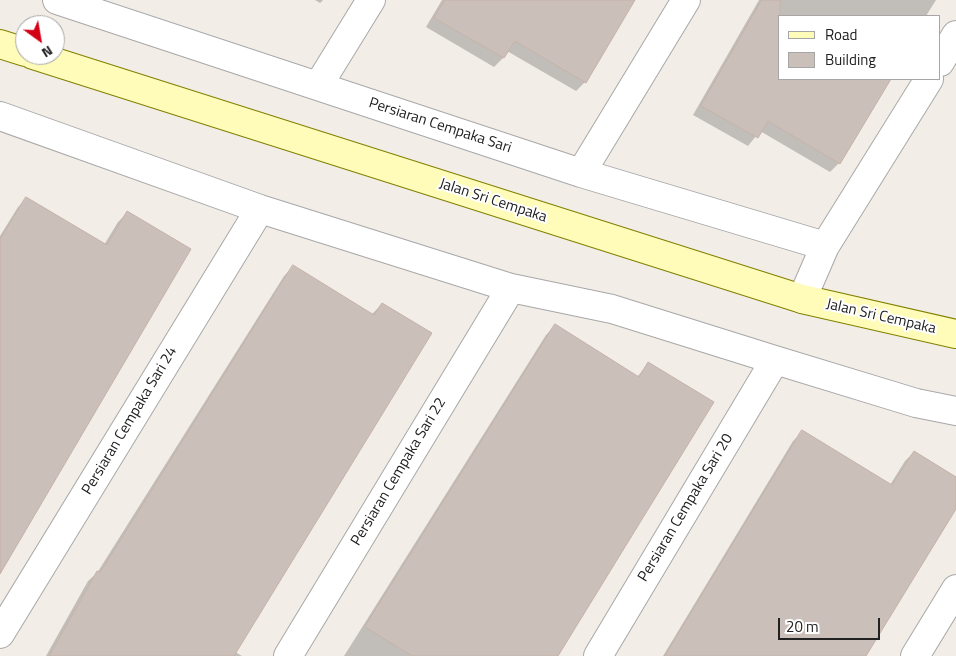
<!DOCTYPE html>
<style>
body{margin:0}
#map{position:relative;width:956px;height:656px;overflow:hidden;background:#f2ede7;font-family:"Titillium Web",sans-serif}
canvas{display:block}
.legend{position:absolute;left:778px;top:15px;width:162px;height:65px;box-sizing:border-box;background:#fff;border:1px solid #a6a6a6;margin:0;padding:6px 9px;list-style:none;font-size:15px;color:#212121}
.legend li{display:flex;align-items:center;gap:10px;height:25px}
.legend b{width:25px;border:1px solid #a6a6a6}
.north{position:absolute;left:15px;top:15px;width:50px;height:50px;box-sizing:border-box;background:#fff;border:1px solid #a6a6a6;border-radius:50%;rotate:148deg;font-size:14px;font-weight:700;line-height:20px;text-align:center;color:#212121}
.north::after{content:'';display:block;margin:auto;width:18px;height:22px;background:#d30015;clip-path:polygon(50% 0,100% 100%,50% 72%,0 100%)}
.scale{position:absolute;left:778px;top:618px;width:102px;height:22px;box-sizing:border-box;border:2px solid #212121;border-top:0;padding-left:6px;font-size:15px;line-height:18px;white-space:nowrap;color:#212121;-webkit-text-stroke:4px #fff;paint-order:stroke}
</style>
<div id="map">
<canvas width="956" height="656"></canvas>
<ul class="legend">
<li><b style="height:6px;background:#fffbb9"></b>Road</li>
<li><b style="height:14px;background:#cbbfba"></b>Building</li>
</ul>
<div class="north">N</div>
<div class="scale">20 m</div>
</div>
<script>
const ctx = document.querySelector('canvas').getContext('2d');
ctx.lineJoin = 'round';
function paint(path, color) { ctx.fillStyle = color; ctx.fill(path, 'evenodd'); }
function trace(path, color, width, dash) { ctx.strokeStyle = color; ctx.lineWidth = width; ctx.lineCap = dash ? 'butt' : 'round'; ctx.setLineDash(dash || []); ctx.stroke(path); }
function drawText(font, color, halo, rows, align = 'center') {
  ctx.font = font + ' "Titillium Web",sans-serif'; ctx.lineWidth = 4; ctx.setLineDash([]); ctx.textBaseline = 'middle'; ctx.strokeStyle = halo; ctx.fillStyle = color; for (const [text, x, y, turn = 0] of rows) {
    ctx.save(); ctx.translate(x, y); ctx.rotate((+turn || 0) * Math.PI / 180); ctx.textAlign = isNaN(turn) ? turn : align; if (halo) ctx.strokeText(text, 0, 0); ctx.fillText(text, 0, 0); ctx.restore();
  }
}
paint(new Path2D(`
 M315,0H323L320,3Z
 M442,0H634L585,82L576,91L507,51L503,58L494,67L426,27Z
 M759,0H936L926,16H780V79H889L839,163L830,172L760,131L748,146L693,115Z
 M27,198L104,245L118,222L127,213L0,561V236L18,207Z
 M293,267L371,315L382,304L235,652L242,656H46L88,581L97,573L284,276Z
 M555,326L637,377L648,364L557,656H344L546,335Z
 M802,432L890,485L905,461L914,452L956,478V507L864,656H663L793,441Z`), '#0003');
const building = new Path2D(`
 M445,0H635L586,83L515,41L504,58L434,18Z
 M762,0H780V79H891L840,164L768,121L758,138L701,106Z
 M26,197L107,245L127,211L191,249L0,574V240Z
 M293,265L374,315L382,303L432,333L234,656H49L97,571L100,572Z
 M555,324L639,377L648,362L714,402L558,656H412L365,627Z
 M802,430L892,485L914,451L956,477V509L866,656H665Z`);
paint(building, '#cbbfba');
trace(building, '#c5b2a8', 1);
const street = new Path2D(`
 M57,0L581,173L825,246
 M940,62L956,35
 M318,86L371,0
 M0,116L260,209L511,288L612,309L775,360L916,403L956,411
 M581,173L686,0
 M802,299L825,246L929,79
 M0,634L260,209
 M288,656L511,288
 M598,656L775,360
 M915,656L956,589`);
const secondary = new Path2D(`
 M0,44L25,52
 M33,55L802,299L956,334`);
trace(street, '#a8a8a8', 30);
trace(secondary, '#808100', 30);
trace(street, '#fff', 28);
trace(secondary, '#fffbb9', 28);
drawText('15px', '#212121', '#fff', [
 ["Persiaran Cempaka Sari",440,126,18],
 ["Jalan Sri Cempaka",493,201,18],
 ["Jalan Sri Cempaka",881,317,13],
 ["Persiaran Cempaka Sari 24",130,421,-59],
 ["Persiaran Cempaka Sari 22",399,472,-59],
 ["Persiaran Cempaka Sari 20",686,508,-59]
]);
</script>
